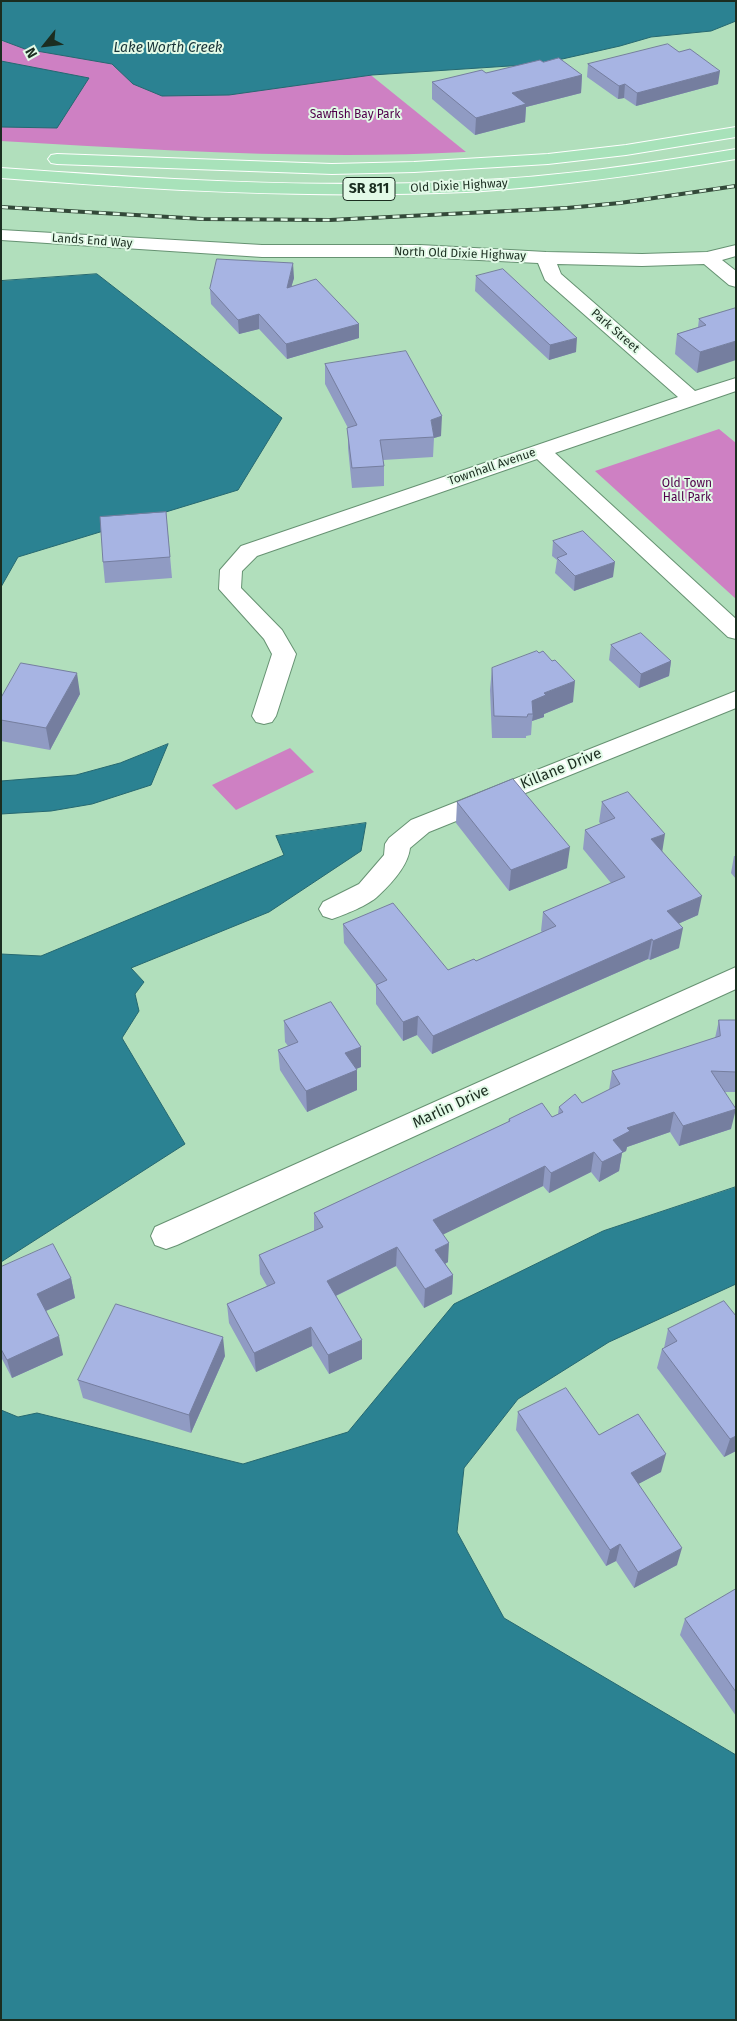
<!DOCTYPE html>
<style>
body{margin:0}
#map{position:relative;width:737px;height:2021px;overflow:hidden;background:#b1dfbc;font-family:"Fira Sans",sans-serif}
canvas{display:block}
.frame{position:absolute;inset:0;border:2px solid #1b2d20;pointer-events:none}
.north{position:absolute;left:20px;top:20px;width:50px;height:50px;-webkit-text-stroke:4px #e2fae7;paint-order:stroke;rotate:241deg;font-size:14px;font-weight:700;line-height:20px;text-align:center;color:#1b2d20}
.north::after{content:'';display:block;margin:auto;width:18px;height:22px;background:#1b2d20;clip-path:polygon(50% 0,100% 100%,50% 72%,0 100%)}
</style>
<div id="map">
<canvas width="737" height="2021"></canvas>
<div class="frame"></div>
<div class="north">N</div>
</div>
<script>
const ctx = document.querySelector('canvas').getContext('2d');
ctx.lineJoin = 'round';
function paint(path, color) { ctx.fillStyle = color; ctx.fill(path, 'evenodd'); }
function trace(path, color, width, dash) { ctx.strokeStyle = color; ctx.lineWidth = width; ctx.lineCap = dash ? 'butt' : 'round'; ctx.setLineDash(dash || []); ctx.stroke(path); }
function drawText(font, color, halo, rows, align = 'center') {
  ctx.font = font + ' "Fira Sans",sans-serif'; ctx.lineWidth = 4; ctx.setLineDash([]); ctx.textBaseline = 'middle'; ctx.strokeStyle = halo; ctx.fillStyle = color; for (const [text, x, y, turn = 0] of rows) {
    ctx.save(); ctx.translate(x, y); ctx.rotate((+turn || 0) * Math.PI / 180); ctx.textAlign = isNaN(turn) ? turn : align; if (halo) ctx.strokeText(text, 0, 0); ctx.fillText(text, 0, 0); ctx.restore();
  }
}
paint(new Path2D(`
 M2,41L51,52L367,72L466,152C311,160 156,150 1,141Z
 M719,429L736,443V599L595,471Z
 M290,748L314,772L236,810L212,785Z`), '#ce80c3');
const water = new Path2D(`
 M1,1H736V21L711,31L651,37L620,46L540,64L372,75L229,95L162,96L133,84L112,64L25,49L1,40Z
 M1,61L89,78L57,128L1,127Z
 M97,274L282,418L238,490L18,557L1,587V281Z
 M168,744L151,785L92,804L51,811L1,814V781L76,775L120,763Z
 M366,823L361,851L269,912L131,968L144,982L135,994L139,1011L122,1038L185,1144L1,1262V954L41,956L284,855L276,836Z
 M736,1187V1284L609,1342L518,1399L464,1468L457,1532L504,1618L736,1755V2020H1V1410L18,1417L37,1413L243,1464L348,1432L454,1304L603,1231Z`);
paint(water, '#2b8292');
trace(water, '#266870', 1);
const minor = new Path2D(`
 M1,230L262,245H420L546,252L642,254L707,252L736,245V256L722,260L736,271V287L729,285L704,264L642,266L557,264L561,274L695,391L736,378V391L555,453L736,619V639L728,637L537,459L257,556L242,571L241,588L282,630L296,654L276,716L272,722L264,724L256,722L252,716L272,654L264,639L219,589L220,570L241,546L678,397L545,280L538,263L420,257H262L1,240Z
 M736,691V708L429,832L410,848C408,866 391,884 378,896C369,905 344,915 332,919L323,916L319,909L323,902L359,884L384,855L385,844L389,838L411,820Z
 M736,967V989L177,1245L166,1249L155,1245L151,1236L155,1227Z`);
const primary = new Path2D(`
 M736,127V137L626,155L548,164L414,172L332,174L57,164L51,163L48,159L51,155L57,154L332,164L414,162L548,154L626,145Z
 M736,149V159C646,174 556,187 466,192C311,199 156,190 1,178V168C156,179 311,189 466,181C556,177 646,164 736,149Z`);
trace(minor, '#669272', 2);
trace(primary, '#fff', 2);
paint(minor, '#fff');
paint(primary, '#a8e2ba');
const rail = new Path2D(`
 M1,207L203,219L330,220L567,208L620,203L736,186`);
trace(rail, '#334939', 4);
trace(rail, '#e2fae7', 2.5, [7]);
paint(new Path2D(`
 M543,62L582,75L581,93L526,107L525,122L475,135L432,99V82L486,73Z
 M588,64L718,84L636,106L624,98L618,99L587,77Z
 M476,276L576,352L549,360L475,291Z
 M294,278L291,287L359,324V338L287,359L259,329L239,334L211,304L210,289Z
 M736,308L697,373L675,354L677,334L698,327L699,319Z
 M325,364L441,436L434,438L433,457L383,460L384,466V486L352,488L348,448V428L325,384Z
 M166,512L172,578L105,583L103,562Z
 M553,541L613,577L574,591L555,573L557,560L552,556Z
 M611,645L671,661L669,676L639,688L609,660Z
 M492,668L573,702L544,714V717L532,721L531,735L526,736V738H492L490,690Z
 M80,694L50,750L1,741V698Z
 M457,802L567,868L509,891L456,823Z
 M602,802L662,851L698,915L678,924L679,948L650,960L648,959L432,1054L417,1035L403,1041L376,1004V985L344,943L343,924L448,970L476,961L542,932L541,931L543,912L611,883L583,849L585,830L601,824L599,822Z
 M734,856H736V879L731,873Z
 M719,1020H736V1092H725L731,1129L679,1146L670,1132L627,1147L626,1151L622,1153L619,1171L599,1182L591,1172L549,1193L543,1186L443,1234L448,1262L445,1264L453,1275L452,1294L424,1308L396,1266L336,1296L362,1359L329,1374L312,1346L256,1372L229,1323L227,1304L267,1286L260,1274L259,1255L314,1231V1213L508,1122L509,1119L552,1117L558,1114L559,1107L582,1103L609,1090L612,1071L715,1038Z
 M284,1021L361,1047V1067L356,1069L357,1090L307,1112L280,1070L278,1050L288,1046L285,1042Z
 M1,1267L71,1278L75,1298L46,1311L63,1355L12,1378L1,1357Z
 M724,1301L736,1451L724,1457L657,1368L662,1349L664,1348L668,1329Z
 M225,1356L191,1433L83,1398L78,1380Z
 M518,1412L599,1435L661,1472L638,1484L677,1565L634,1588L616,1561L606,1566L516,1430Z
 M736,1589V1716L680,1635L685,1619Z`), '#909bc3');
paint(new Path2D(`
 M720,71L718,84L636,106L637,93Z
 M582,75L581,93L526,107L525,122L475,135L476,118L512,93Z
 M625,84L624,98L618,99L619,86Z
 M293,263L294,278L287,302V288Z
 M259,314V329L239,334L238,320Z
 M359,324V338L287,359L286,344Z
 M577,338L576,352L549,360L550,345Z
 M736,341V360L697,373L700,352Z
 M442,416L441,436L434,438L431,420Z
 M615,562L613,577L574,591L575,576Z
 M671,661L669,676L639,688L641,674Z
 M77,673L80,694L50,750L46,728Z
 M575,681L573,702L544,714V717L532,721L533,714L532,701L544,693Z
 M665,834L662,853L651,839Z
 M570,847L567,868L509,891L511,870Z
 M702,896L698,915L664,930L667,911Z
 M683,928L679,948L650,960L653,941Z
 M652,939L648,959L432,1054L433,1036Z
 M418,1016L417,1035L403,1041V1022Z
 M361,1047V1067L346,1073L345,1053Z
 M357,1070V1090L307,1112L306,1091Z
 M736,1109L731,1129L679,1146L683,1126Z
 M674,1112L670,1132L627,1147L626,1151L622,1153L619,1171L599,1182L602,1162L613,1140L627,1128Z
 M594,1152L591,1172L549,1193L551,1173Z
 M545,1166L543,1186L432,1240L433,1220Z
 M449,1243L448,1262L434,1270L435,1250Z
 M397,1247L396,1266L327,1300V1281Z
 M453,1275L452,1294L424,1308L425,1289Z
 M71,1278L75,1298L41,1313L37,1294Z
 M311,1327L312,1346L256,1372L254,1353Z
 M59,1336L63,1355L12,1378L7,1360Z
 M223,1337L225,1356L191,1433L189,1415Z
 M362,1340V1359L329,1374L328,1355Z
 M736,1436V1451L724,1457L730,1439Z
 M666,1454L661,1472L627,1490L631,1473Z
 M620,1544L616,1561L606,1566L610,1550Z
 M682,1548L677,1565L634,1588L638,1572Z`), '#757e9f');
const building = new Path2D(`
 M668,44L679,52L690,49L720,71L637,93L625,84L619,86L588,64Z
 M559,58L582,75L512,93L526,104L476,118L432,82L482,70L486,73L540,60L543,62Z
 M217,259L293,263L287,288L316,279L359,324L286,344L259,314L238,320L210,289Z
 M503,269L577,338L550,345L476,276Z
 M736,308V341L700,352L677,334L706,325L699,319Z
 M406,351L442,416L431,420L434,437L380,440L384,466L352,468L347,428L357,425L325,364Z
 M166,512L170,557L103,562L100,517Z
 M583,531L615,562L575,576L557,558L567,554L553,541Z
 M641,633L671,661L641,674L611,645Z
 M537,651L539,653L543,651L552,661L555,660L575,681L544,693L546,695L532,701L533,714H528L527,717L494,716L492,668Z
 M21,663L77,673L46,728L1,720V698Z
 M513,779L570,847L511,870L457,802Z
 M628,792L665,834L651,839L702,896L667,911L683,928L653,941L652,939L433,1036L418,1016L403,1022L376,985L387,980L343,924L393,903L448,970L474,959L476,961L556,926L543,912L625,877L585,830L615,818L602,802Z
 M331,1002L361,1047L345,1053L357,1070L306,1091L278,1050L298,1042L284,1021Z
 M719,1020H736V1072L711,1071L736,1109L683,1126L674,1112L627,1128L630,1131L613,1140L623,1152L602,1162L594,1152L551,1173L545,1166L433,1220L449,1243L435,1250L453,1275L425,1289L397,1247L327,1281L362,1340L328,1355L311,1327L254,1353L227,1304L275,1283L259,1255L323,1227L314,1213L510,1121L509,1119L542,1103L552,1117L563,1112L559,1107L575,1094L582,1103L620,1084L612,1071L720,1036Z
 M53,1244L71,1278L37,1294L59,1336L7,1360L1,1349V1267Z
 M724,1301L736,1316V1436L730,1439L662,1349L677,1341L668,1329Z
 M116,1304L223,1337L189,1415L78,1380Z
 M566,1388L599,1435L638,1414L666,1454L631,1473L682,1548L638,1572L620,1544L610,1550L518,1412Z
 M736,1589V1692L685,1619Z`);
paint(building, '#a7b4e3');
trace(building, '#757e9f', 1);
drawText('12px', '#51004b', '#e2fae7', [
 ["Sawfish Bay Park",355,115],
 ["Old Town",687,484],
 ["Hall Park",687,498]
]);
drawText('12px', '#1b2d20', '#e2fae7', [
 ["Old Dixie Highway",459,186,-3],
 ["Lands End Way",92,241,4],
 ["North Old Dixie Highway",460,254,2],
 ["Park Street",615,331,41],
 ["Townhall Avenue",492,467,-19]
]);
drawText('italic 14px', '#183338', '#e2fae7', [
 ["Lake Worth Creek",168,48]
]);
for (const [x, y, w] of [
 [369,189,52]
]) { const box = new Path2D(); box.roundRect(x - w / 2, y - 11.5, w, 23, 4); ctx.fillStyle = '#e2fae7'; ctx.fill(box); trace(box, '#1b2d20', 1); }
drawText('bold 14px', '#1b2d20', null, [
 ["SR 811",369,189]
]);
drawText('15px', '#1b2d20', '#e2fae7', [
 ["Killane Drive",561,769,-22],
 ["Marlin Drive",451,1107,-25]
]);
</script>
